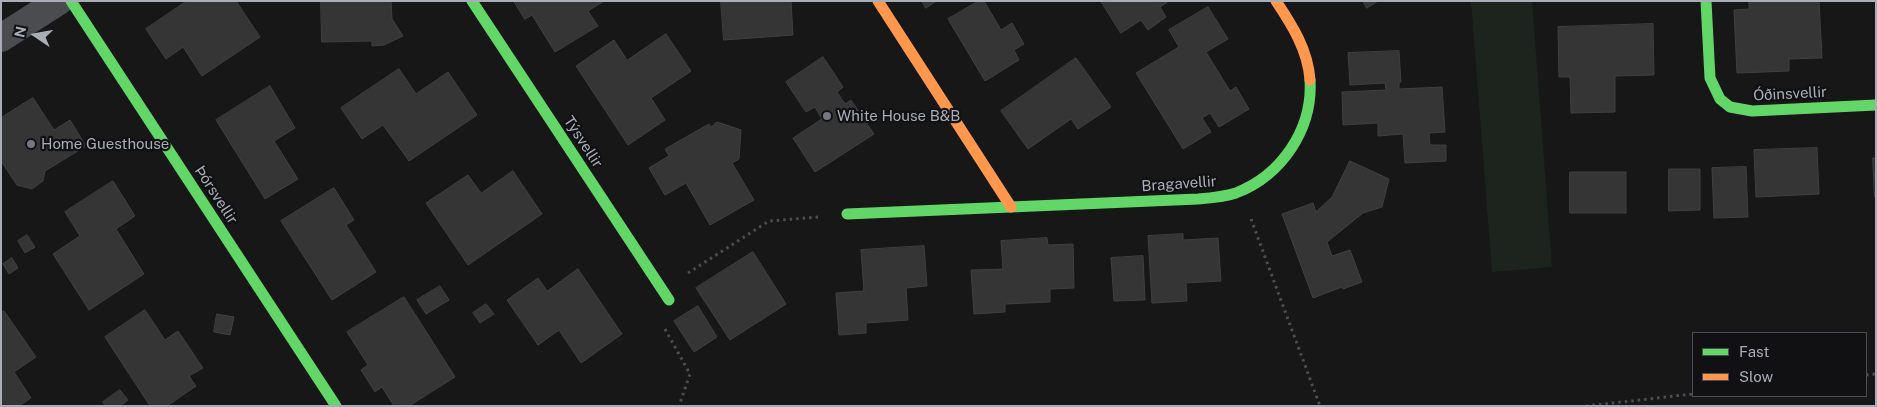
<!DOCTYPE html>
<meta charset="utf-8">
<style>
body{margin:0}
#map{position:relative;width:1877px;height:407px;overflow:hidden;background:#171717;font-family:"Public Sans",sans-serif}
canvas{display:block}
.frame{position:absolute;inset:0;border:2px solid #a8adb8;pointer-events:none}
.legend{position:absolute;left:1692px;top:332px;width:175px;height:65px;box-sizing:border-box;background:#111113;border:1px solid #4d4f55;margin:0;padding:6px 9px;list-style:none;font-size:15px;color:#a8adb8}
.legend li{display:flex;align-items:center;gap:10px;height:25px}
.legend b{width:25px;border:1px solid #4d4f55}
.north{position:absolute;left:10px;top:10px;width:50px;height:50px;-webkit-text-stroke:4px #111113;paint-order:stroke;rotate:282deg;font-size:14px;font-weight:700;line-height:20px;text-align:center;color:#a8adb8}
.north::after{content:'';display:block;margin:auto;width:18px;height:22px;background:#a8adb8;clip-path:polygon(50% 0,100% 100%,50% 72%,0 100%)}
</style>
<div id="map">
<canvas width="1877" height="407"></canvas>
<div class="frame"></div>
<ul class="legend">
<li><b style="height:6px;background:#63d668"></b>Fast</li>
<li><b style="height:6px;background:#ff974d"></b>Slow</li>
</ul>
<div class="north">N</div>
</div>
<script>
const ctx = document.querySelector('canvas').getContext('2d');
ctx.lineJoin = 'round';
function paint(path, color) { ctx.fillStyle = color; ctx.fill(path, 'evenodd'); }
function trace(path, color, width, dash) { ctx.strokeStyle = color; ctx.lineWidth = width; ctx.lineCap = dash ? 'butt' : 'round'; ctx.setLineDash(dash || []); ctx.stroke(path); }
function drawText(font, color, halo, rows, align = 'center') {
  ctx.font = font + ' "Public Sans",sans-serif'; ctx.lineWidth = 4.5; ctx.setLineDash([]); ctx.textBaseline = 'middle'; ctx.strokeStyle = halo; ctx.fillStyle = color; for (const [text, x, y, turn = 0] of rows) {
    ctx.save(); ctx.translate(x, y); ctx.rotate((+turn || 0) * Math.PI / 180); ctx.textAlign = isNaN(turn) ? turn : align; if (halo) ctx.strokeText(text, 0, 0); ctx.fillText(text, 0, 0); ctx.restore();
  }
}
paint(new Path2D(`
 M1471,1H1532L1552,267L1492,272Z`), '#1d241e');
const building = new Path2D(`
 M187,1H236L260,37L202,76L183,47L166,59L146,29Z
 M321,1H391L392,19L403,36L384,45L372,46V41L322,42Z
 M514,1H604L588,11L598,26L555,52L532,15L525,19Z
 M721,1H791L793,35L724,40Z
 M922,1H936L926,8Z
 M979,1H984L1001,30L1012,23L1024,44L1014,50L1019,60L985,81L948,19Z
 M1101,1H1169L1160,7L1166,17L1148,30L1141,20L1121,33Z
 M1363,1H1378L1367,8Z
 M1749,1H1819L1822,58L1789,59V71L1737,73L1734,10L1749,9Z
 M1208,7L1228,39L1206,52L1230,91L1236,87L1249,109L1219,127L1210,113L1202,118L1211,132L1183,149L1136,73L1179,47L1169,30Z
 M1653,24L1654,75L1615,76V112L1571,113L1570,77H1559L1558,27Z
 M666,34L691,71L651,98L665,120L628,145L576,66L614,40L627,60Z
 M1399,51L1401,82H1399V89L1442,87L1445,132L1429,133L1430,145H1446V161L1405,163L1403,134L1378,136V123L1343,125L1342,92L1386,90L1385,83L1350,85L1348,53Z
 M823,57L843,87L837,92L845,104L851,100L874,134L815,172L793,138L822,119L815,107L806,112L786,82Z
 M1076,58L1111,107L1078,129L1071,119L1028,149L1001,111Z
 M399,69L416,94L448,72L477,115L409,161L383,125L362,139L341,108Z
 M270,86L295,128L274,141L298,179L265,199L216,120Z
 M33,98L54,130L70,120L86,146L45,171L43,181L32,189L17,185L1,161V118Z
 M717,122L741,130L739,159L732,163L754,200L710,225L686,183L665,195L649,168L669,156L665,149L709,124L711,127Z
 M1817,148L1819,194L1756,197L1754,150Z
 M1873,158H1876V197H1875Z
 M1350,161L1389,179L1382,207L1363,213L1327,242L1332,256L1350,250L1362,282L1343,289L1342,287L1313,298L1282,214L1313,203L1316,212L1332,197Z
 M1746,167L1748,217L1714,218L1712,168Z
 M1669,169H1700V210L1669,211Z
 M513,171L542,214L468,265L426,203L468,175L481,193Z
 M1570,172H1626V213H1570Z
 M113,181L135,216L116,229L144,274L89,310L53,254L80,236L65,212Z
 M334,188L354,220L346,225L376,272L332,300L281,221Z
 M1183,234V240L1218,238L1221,281L1186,283L1187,301L1152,303L1148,236Z
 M27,235L35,247L25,253L18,241Z
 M1047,238L1048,245L1073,244L1074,288L1050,289V302L1005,304V312L974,314L971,270L1003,269L1001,241Z
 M924,246L927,286L906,288L908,320L866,323V333L839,335L836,293L864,291L861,250Z
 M753,252L786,304L730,340L696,288Z
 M1143,256L1145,300L1114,301L1111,258Z
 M12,258L18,268L9,274L3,264Z
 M578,269L622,334L581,363L559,330L538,345L507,300L538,278L547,291Z
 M440,286L449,300L426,314L417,300Z
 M404,297L455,377L409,406H394L382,387L375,392L361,370L368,365L347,332Z
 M486,304L494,314L480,323L473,313Z
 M698,306L717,337L694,352L674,321Z
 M145,310L165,340L178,331L203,368L189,376L196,386L167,406H150L105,337Z
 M4,311L36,357L14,372L31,398L19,406H1V313Z
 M217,314L234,317L230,335L214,332Z
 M120,390L128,400L120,406H105L103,402Z`);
paint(building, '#353536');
trace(building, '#3f4043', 1);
trace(new Path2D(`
 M1251,219L1320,406
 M688,273L769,221L819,217
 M665,329L690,374L679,406
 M1866,375L1876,374
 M1586,406L1693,394`), '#4d4e52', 3, [2.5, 4]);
trace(new Path2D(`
 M1,38L59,1`), '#4b4c50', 28);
trace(new Path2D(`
 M71,1L336,406
 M472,1L669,300
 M1706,1L1710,78L1720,99L1730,107L1752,111L1876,105
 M847,214L1198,199C1211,198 1224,197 1236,193C1282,175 1313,129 1310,80`), '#63d668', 11);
trace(new Path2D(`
 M878,1L1011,207
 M1276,1C1292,25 1308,50 1310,80`), '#ff974d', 11);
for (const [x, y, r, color] of [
 [827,116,5,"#757880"],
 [31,144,5,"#757880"]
]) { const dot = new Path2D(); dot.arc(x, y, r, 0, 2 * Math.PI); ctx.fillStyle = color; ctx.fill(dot); trace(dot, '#111113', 2); }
drawText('15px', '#a8adb8', '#111113', [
 ["Óðinsvellir",1790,94,-3],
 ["Týsvellir",583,142,57],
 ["Bragavellir",1179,184,-4],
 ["Þórsvellir",216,195,57]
]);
drawText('15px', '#a8adb8', '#111113', [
 ["White House B&B",837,116],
 ["Home Guesthouse",41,144]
], 'left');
</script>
